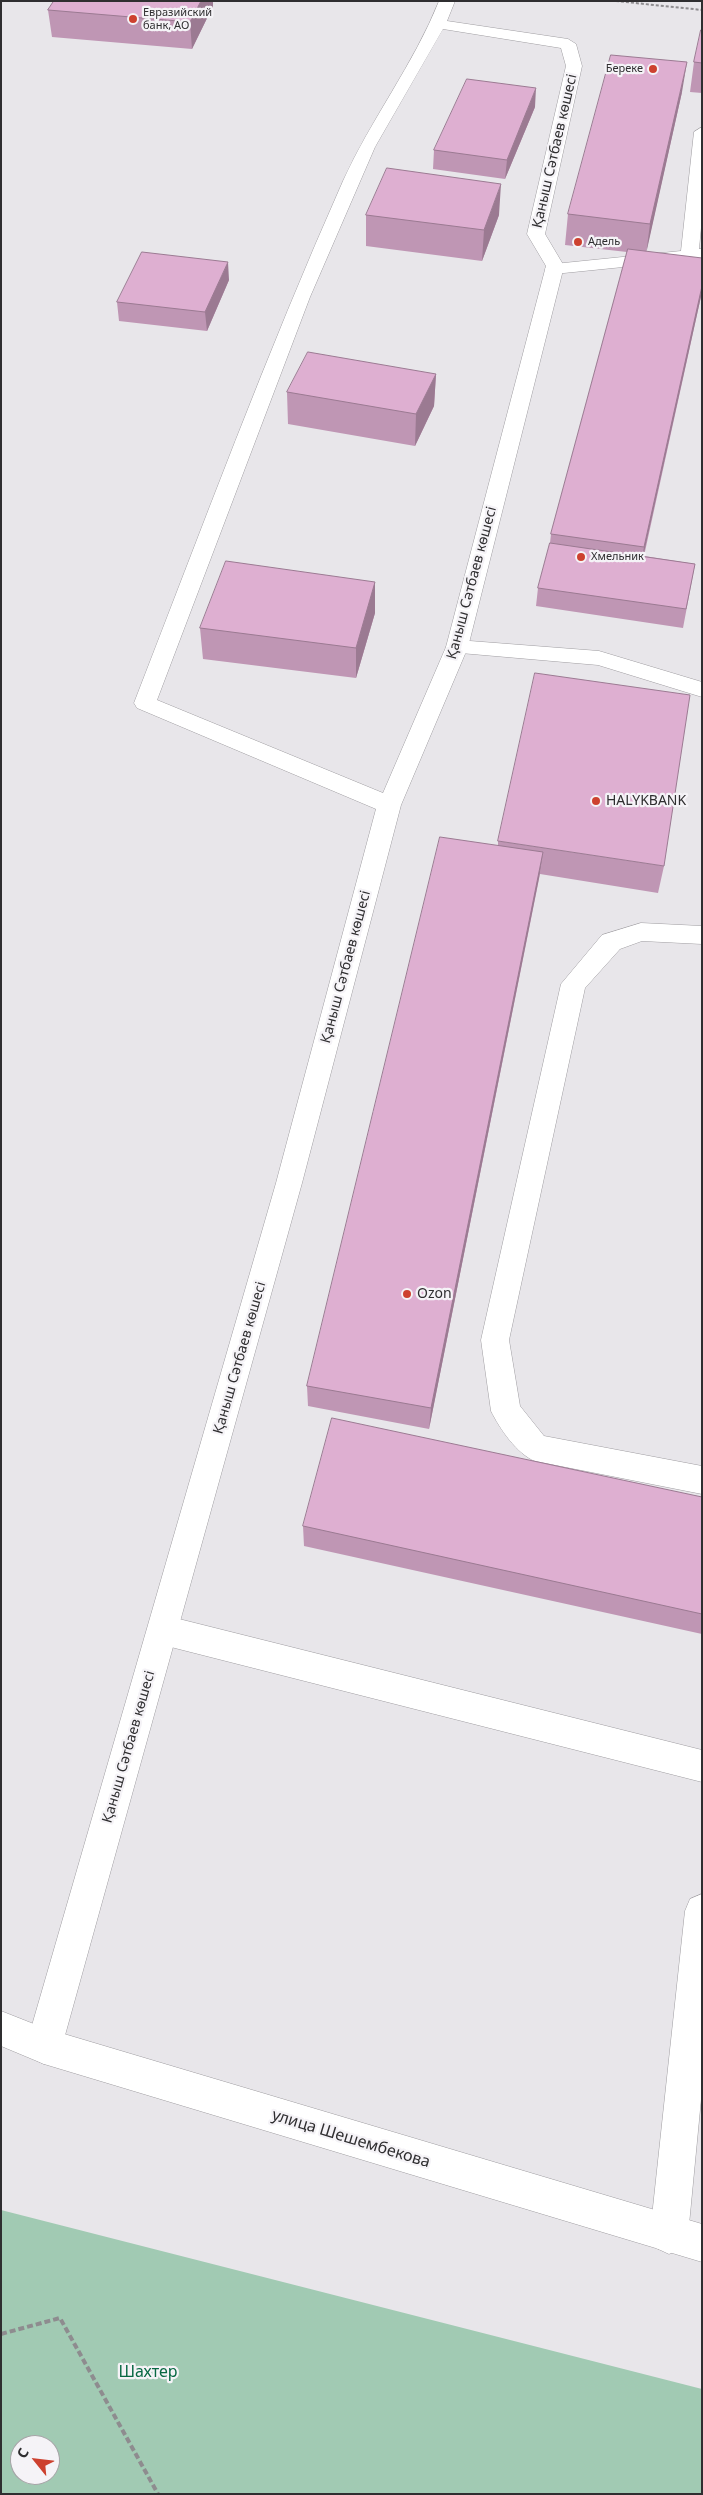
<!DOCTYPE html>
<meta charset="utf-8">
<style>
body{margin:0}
#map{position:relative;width:703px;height:2495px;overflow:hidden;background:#e8e6ea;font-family:"Noto Sans",sans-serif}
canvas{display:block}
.frame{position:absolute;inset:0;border:2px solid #2f2e30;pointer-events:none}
.north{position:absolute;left:10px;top:2435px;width:50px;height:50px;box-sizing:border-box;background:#f5f3f7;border:1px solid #a6a4a7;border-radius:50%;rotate:299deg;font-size:14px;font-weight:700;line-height:20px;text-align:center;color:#2f2e30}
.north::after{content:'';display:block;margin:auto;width:18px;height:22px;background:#cd412f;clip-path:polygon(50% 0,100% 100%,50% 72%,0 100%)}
</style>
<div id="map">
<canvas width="703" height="2495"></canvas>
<div class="frame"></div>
<div class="north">С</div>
</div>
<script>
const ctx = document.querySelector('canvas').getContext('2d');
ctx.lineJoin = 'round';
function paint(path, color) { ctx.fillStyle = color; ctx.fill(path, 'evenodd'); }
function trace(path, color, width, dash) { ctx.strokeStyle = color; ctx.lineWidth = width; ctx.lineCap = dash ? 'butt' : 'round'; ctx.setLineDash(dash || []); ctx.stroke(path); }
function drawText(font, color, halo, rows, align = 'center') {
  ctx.font = font + ' "Noto Sans",sans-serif'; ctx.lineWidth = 4.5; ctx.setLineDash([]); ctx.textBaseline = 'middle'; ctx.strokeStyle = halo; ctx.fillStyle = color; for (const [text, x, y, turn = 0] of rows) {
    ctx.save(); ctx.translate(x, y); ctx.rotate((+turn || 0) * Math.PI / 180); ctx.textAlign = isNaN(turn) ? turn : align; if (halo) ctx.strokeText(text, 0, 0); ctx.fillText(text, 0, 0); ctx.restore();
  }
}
paint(new Path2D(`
 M1,2210L702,2389V2494H1ZM20,2445H50V2475H20Z`), '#a1cab3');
const service = new Path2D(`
 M702,127V217L699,249H702V259L554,274L548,273L545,269L548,265L554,264L681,251L694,132Z
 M457,640L599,651L702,682V697L598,665L449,652L446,647L449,642Z
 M641,923L702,926V944L642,941L620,949L585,988L509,1340L520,1406L544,1436L702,1466V1494L535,1461C517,1454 500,1429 491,1411L481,1340L561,984L602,935Z
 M163,1615L702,1750V1782L163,1645L152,1641L147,1630L152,1619Z
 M702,1894V2089L688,2235L682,2248L669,2254L656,2248L650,2235L685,1911L690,1899Z`);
const minor = new Path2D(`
 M439,1H455L447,21L568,39L576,44L582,66L545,234L564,266L468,647L401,805L302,1183L62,2046L56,2058L44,2064L32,2058L26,2046L276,1183L376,809L137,708L134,703C202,528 267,352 343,181C371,119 414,64 439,1ZM443,29L561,48L566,66L527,234L546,266L446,647L383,793L157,700L310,297L375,147Z`);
const tertiary = new Path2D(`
 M1,2011L44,2028L702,2224V2262L44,2064L1,2046Z`);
trace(service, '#9f9da1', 1);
trace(minor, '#9f9da1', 1);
trace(tertiary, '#9f9da1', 1);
trace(new Path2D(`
 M616,1L702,10`), '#8e8c8f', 2, [3, 2]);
trace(new Path2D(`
 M1,2334L60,2318L158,2494`), '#8e8c8f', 4, [6, 3]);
paint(service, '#fff');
paint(minor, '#fff');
paint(tertiary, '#fff');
paint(new Path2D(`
 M54,1H213V6L192,49L52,37L48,10Z
 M702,30V93L690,92L694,62Z
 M682,92L646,252L702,292L644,556L695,564L683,628L536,606L538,588L550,543L551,534L627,252L565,245L568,214Z
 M535,107L505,179L433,169L434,150Z
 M366,215H499L482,261L366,246Z
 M229,280L207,331L119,321L117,302Z
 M436,374L434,406L415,446L288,424L287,392Z
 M375,582V613L356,678L203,659L200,628Z
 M498,841L664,866L658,893L540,874L429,1429L308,1406L307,1386L498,845Z
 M702,1497V1634L304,1546L303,1526Z`), '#bf96b4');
paint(new Path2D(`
 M201,1H213V6L192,49L190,22Z
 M687,62L682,92L646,254L650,224Z
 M536,88L535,107L505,179L507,160Z
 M501,184L499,215L482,261L484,230Z
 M228,262L229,280L207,331L205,312Z
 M702,286V292L639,575L644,547Z
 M436,374L434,406L415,446L416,414Z
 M375,582V613L356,678V648Z
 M543,852L539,878L429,1429L431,1408Z`), '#9b7a92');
const building = new Path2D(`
 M54,1H201L190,22L48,10Z
 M701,30H702V63L694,62Z
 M611,55L687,62L650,224L568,214Z
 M467,79L536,88L507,160L434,150Z
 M387,168L501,184L484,230L366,215Z
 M628,249L702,258V286L644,547L551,534Z
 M142,252L228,262L205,312L117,302Z
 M308,352L436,374L416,414L287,392Z
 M550,543L695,564L686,609L538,588Z
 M226,561L375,582L356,648L200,628Z
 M535,673L690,695L664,866L498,841Z
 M440,837L543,852L431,1408L307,1386Z
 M332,1418L702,1497V1614L303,1526Z`);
paint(building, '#deafd1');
trace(building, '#9b7a92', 1);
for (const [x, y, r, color] of [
 [133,19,5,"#cd412f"],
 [653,69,5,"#cd412f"],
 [578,242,5,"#cd412f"],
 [581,557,5,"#cd412f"],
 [596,801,5,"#cd412f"],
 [407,1294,5,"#cd412f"]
]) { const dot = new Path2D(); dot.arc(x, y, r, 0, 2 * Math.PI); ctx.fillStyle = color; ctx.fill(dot); trace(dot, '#f5f3f7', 2); }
drawText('11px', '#2f2e30', '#f5f3f7', [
 ["Евразийский",143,13],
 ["банк, АО",143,26],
 ["Береке",643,69,"right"],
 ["Адель",588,242],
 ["Хмельник",591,557]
], 'left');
drawText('14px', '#2f2e30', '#f5f3f7', [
 ["Қаныш Сәтбаев көшесі",555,151,-77],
 ["Қаныш Сәтбаев көшесі",472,583,-75],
 ["Қаныш Сәтбаев көшесі",346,967,-75],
 ["Қаныш Сәтбаев көшесі",240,1358,-74],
 ["Қаныш Сәтбаев көшесі",129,1747,-74]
]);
drawText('14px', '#2f2e30', '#f5f3f7', [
 ["HALYKBANK",606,801],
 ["Ozon",417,1294]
], 'left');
drawText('16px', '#2f2e30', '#f5f3f7', [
 ["улица Шешембекова",351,2139,17]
]);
drawText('16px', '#086843', '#f5f3f7', [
 ["Шахтер",148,2372]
]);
</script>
